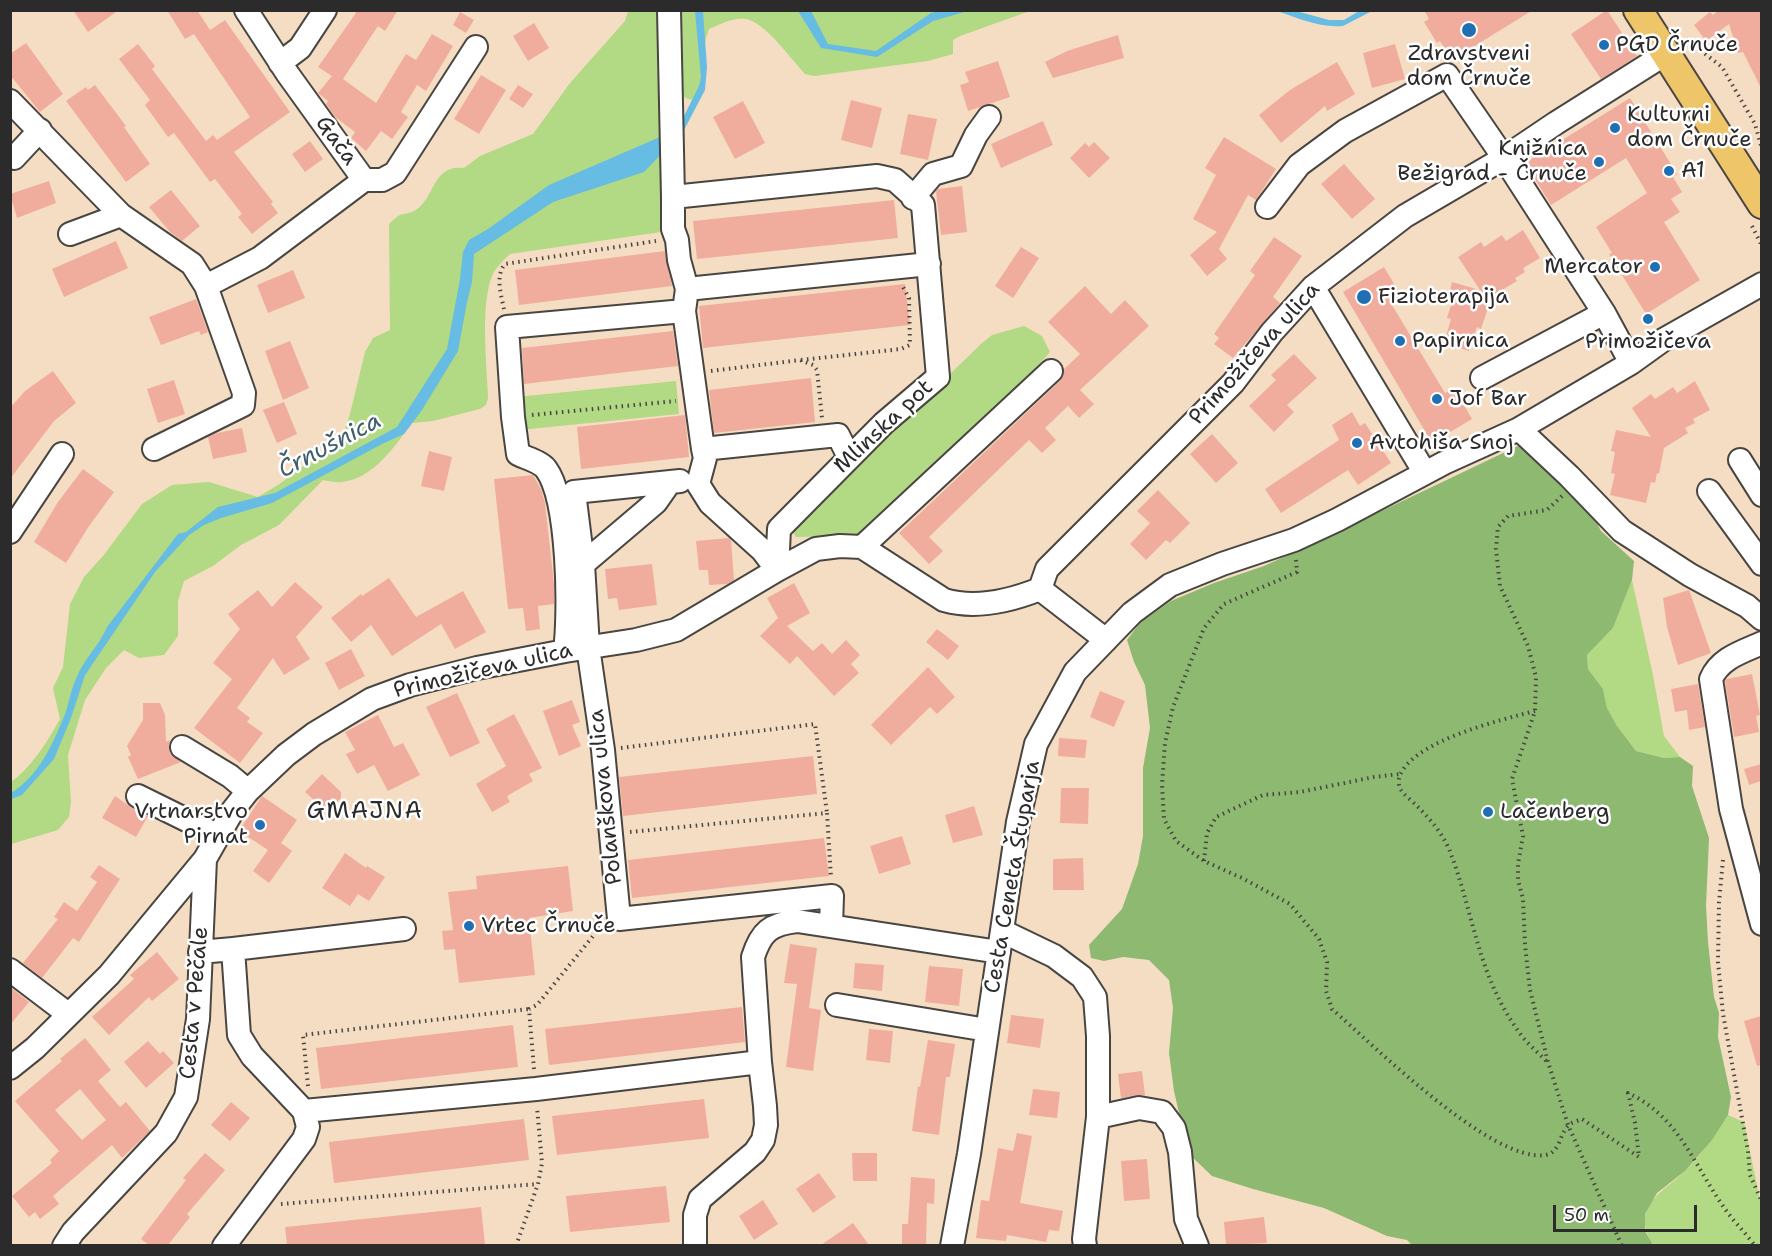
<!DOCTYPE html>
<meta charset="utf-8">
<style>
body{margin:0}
#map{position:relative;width:1772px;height:1256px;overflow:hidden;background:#f5ddc3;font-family:"Shantell Sans",sans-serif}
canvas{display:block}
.frame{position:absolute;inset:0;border:12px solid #2b2b2b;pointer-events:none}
.scale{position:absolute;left:1553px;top:1205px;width:144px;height:27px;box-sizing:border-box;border:3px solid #2b2b2b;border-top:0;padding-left:8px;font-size:18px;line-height:21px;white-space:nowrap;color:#2b2b2b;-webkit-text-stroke:4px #fff;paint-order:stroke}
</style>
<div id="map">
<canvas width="1772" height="1256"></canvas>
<div class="frame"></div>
<div class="scale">50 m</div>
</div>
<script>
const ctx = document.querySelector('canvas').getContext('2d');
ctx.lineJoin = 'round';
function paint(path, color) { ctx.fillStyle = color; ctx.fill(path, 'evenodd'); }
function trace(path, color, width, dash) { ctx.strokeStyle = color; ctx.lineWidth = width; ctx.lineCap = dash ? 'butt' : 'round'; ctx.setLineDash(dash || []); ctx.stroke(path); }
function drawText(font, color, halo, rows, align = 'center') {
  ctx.font = font + ' "Shantell Sans",sans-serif'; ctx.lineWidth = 5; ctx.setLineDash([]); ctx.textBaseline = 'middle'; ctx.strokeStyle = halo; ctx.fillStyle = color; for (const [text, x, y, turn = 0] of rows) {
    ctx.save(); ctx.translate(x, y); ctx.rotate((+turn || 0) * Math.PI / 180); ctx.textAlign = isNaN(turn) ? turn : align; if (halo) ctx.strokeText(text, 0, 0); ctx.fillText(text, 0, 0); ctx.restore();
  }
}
paint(new Path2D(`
 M628,11H663L665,124L661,232L510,254C504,260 495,268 492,276C480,307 487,363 488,398L486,405L480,409L433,421L412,423C395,446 373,479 342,482C336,483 329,481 323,480L279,525L241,545L213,566L184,581L178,601V636L164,655L139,658L124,650L106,668L85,700L68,755L71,802L69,817L58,830L11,844L10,783C32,767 47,742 60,719L53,688L63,667L70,604L84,577L103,556L142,504L172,485L209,482L258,497L278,485L342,438L350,414L365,352L373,338L390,330L389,224C392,221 396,217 400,215C404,213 409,214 414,211C436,199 431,164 464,168L480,156L533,134L570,83L625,21Z
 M675,11H1030L960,36L953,40V54L928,61L814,76L805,74C792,60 765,22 746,19C734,17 720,24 709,29C705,40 703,51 701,62C700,74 704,89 696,100L688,99L681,95Z
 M1024,326L1042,336L1050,352L1034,370L863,532L852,536L796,537L791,528L981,344L992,335Z
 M676,381L679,414L520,430L516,397Z
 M1632,580L1653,675L1664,736L1680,757L1664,758L1636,751L1617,726L1607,708L1603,689L1588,669L1587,655L1613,628Z
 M1728,1115L1744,1122L1761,1205V1245L1686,1246L1682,1244L1653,1245C1630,1206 1660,1195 1685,1171C1702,1154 1715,1135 1728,1115Z`), '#b2d983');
paint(new Path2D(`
 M1522,444L1593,516L1601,531L1634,561L1632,580L1613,628L1587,655L1588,669L1603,689L1607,708L1617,726L1636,751L1664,758L1680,757L1693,766L1692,786L1709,838L1706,906L1708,942L1714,997L1719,1013L1718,1037L1731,1097L1728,1115L1712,1140L1685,1171L1657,1193L1645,1214V1231L1653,1245H1412L1407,1240L1387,1236L1324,1208L1253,1189L1212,1176L1188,1153L1174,1091L1169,1053L1173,1008L1169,980L1149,960L1123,957L1104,961L1091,958L1089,945L1122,909L1138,864L1143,836V768L1150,728L1145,685L1134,662L1127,640L1139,624L1171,601L1214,583L1264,566L1306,547Z`), '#8db971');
paint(new Path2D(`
 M695,11H703L707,67L705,90L683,132L644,172L553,202L474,254L472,282L467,302L458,351L422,410L404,434L382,444L272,503L221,518L204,525L189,535L155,572L85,675L71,718L54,759L22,795L11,799V793C38,776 51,748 63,719C69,706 70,691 76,679C83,660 99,646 107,627L178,534L186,532L218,507L275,493L397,427L447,349L460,279L463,252L469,240L488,229L549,185L667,134L682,120L699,86L701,77Z
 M798,11H811L828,44L876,51L931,13L940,11H968L933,21L877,57L821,48Z
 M1277,11H1296L1329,20H1344L1359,11H1372L1343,26C1319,28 1298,18 1277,11Z`), '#66bce3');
paint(new Path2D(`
 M73,10H119L88,32Z
 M167,10H197L210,30L225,20L290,112L234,152L273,202L271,204L278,213L252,234L238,217L242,214L215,179L210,182L174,133L168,137L145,105L150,100L119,59L138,44L155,66L152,69L206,141L213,135L217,140L250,117L194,34L185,39Z
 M352,10H398L385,31L378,26L343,79L376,103L406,54L416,60L432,34L453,46L426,91L417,85L401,112L408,117L392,139L381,131L366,151L351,138L355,132L335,117L326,104L328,101L318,93L332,76L318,67L356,13Z
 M1424,10H1533L1452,60L1440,41L1437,43L1424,22L1429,19Z
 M1607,10L1637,56L1601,79L1571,34Z
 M1719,10H1761V88L1743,52L1738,53L1729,24L1706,41L1694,25L1710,12L1713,15Z
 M460,12L474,20L466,33L453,25Z
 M534,23L549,48L528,61L513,36Z
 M1118,35L1124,58L1053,78L1045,62L1067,51Z
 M26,43L63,94L40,112L10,75V54Z
 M1395,44L1405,79L1372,88L1363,53Z
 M998,61L1010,97L968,111L960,85L969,82L965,72Z
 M1337,62L1355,94L1327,111L1325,106L1281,143L1259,115L1290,90Z
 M481,75L506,90L479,134L454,119Z
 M95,85L126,126L124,127L150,164L126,182L66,101L86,87L88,90Z
 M518,85L533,94L523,108L509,99Z
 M1630,98L1677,174L1673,177L1682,192L1671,199L1680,212L1664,222L1700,280L1646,314L1609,254L1612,253L1596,227L1647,193L1626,158L1551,205L1525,163Z
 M851,100L882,108L872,148L841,140Z
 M743,101L765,143L735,159L713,117Z
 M908,114L937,119L928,160L900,154Z
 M1043,121L1053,145L1001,168L991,144Z
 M1224,137L1276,169L1256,200L1248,195L1219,249L1227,259L1207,276L1190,255L1217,232L1193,219L1216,175L1205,168Z
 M310,141L323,159L305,172L292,154Z
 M1094,142L1110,158L1089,178L1070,158L1085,143L1089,147Z
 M1344,164L1375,199L1352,219L1321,184Z
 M49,181L56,203L17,218L10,194Z
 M962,186L967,232L941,235L936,191L938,189Z
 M171,190L200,226L182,241L170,232L149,207Z
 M894,200L898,238L697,259L693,221Z
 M1523,230L1540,258L1523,268L1525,272L1515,278L1517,281L1492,296L1481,329L1477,327L1469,351L1444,343L1451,319L1447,318L1453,299L1448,297L1452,282L1480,290L1458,257L1481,242L1484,247L1502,235L1506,241Z
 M1274,237L1302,256L1273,297L1280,303L1233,358L1214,344L1219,338L1214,334L1255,275L1250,271Z
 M116,241L128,268L64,297L52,269Z
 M1021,247L1039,258L1013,298L995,286Z
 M665,251L672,286L519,305L515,270Z
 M1384,267L1403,299L1392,305L1445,393L1454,388L1472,419L1432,443L1343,292Z
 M293,270L305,298L268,313L257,285Z
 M905,284L910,325L703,348L699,306Z
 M1085,286L1111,314L1125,300L1149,326L1080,390L1094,404L1079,418L1068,406L1045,428L1056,440L1042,453L1029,440L929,537L943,551L929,564L899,533L1061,380L1064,369L1080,354L1048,322Z
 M196,299L208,332L201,335L199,331L161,345L149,317Z
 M673,331L678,366L524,384L522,348Z
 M290,341L309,388L283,400L265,351Z
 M1294,354L1317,378L1287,405L1294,412L1274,432L1249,406L1276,380L1271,375Z
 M53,371L76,403L54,421L10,479V408L25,391Z
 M811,378L815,422L714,433L709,390Z
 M174,380L185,414L158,423L147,389Z
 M1695,381L1710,410L1693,419L1695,423L1685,428L1688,433L1664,448L1659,474L1657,473L1655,483L1651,482L1646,503L1610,495L1615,474L1611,473L1615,452L1611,451L1616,430L1651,437L1632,408L1651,394L1655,399L1673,387L1677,393Z
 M284,402L297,434L277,443L263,410Z
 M1352,412L1360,426L1365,423L1391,463L1358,485L1348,470L1281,513L1265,489L1339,440L1332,425Z
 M685,415L689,457L581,469L577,427Z
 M242,428L247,452L213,459L208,437L217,433Z
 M1212,434L1238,463L1216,483L1190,454Z
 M429,451L452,457L444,491L421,486Z
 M83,469L114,492L89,526L66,563L34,542L58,502Z
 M533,475L541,489L545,503L554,584V604L538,606L540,629L526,631L523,608L508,609L494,479Z
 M1158,490L1190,523L1170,543L1166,540L1146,560L1130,544L1150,523L1137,511Z
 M729,538L731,540L734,580L728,584L709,585L708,570H699L696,541Z
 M652,564L657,605L619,610L617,598L608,599L605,569Z
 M389,578L416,617L463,591L486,632L455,649L441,624L392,656L371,625L351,642L331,618L361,594L362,596Z
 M295,582L323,607L296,637L310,659L284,675L273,658L237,708L250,718L247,722L263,733L240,763L194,728L232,679L213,663L240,629L228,614L258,590L272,607Z
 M794,583L810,613L787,626L813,651L822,643L832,654L846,640L860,655L851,664L859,673L834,696L797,656L790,664L760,636L778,618L767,598Z
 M1689,590L1711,653L1678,665L1667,627L1663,598Z
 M937,629L959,646L948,660L926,642Z
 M351,649L365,676L339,690L325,663Z
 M928,667L955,697L937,714L930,707L891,745L871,725Z
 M1752,674L1760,715L1756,716L1759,732L1734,737L1725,681L1727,679Z
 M1698,684L1705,727L1689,730L1687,710L1675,712L1671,689Z
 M1100,691L1125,701L1114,727L1090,717Z
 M457,693L480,743L450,757L426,707Z
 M572,700L580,722L572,725L581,746L559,756L543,711Z
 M143,703H160L165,715L166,742L170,740L169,746L170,753L181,762L138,779L128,757L131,755L127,746L143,720Z
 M514,714L542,768L529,774L533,781L507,796L510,802L492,812L476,784L506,766L486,729Z
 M378,715L394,747L403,743L420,775L388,791L374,765L357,774L346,754L355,750L345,732Z
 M1059,738L1087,740L1085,758L1058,756Z
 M813,756L817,794L623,816L619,777Z
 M1761,764V781L1749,785L1744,769Z
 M322,774L341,792V798L328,813L305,792Z
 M1061,788H1089L1088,824L1060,823Z
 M115,796L132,808L148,816L136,837L102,818Z
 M262,796L297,820L281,843L292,851L269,883L253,871L268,850L239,831Z
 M974,806L983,835L953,843L945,815Z
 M902,836L911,864L879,874L870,846Z
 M824,838L829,876L632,898L628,860Z
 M345,853L366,868L367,866L385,877L369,901L358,894L350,906L322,888Z
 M1083,858L1084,890H1053V859Z
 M99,865L120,879L79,942L73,938L42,978L23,963L58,919L54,917L64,902L77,911L97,882L90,877Z
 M568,866L573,911L529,918L535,975L459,983L455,949L444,950L442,931L453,930L448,892L477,889L476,876Z
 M790,944L817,948L809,1008L821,1010L813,1071L786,1067L797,984L784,983Z
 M157,952L179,979L152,1001L149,997L109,1035L92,1017L134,979L130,975Z
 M855,963L884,965L882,991L853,988Z
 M929,966L963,969L959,1006L925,1002Z
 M10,987L29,1002L10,1025Z
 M742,1007L745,1042L549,1065L545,1029Z
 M1011,1015L1044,1019L1040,1048L1007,1043Z
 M1761,1016V1065L1757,1066L1744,1021Z
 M513,1025L518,1067L321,1089L316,1048Z
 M869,1029L893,1031L890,1063L866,1060Z
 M85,1038L111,1070L98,1081L120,1107L126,1102L150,1131L122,1158L112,1145L53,1196L59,1204L40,1219L35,1212L29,1217L12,1196L52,1163L50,1160L59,1151L15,1101L62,1061L60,1059ZM80,1089L106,1120L82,1140L55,1110Z
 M928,1040L955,1044L950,1077H946L939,1135L912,1131L918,1086L920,1087Z
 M148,1041L160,1054L163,1051L174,1063L146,1088L124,1062Z
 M1142,1071L1145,1095H1137L1121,1098L1118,1074Z
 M1033,1089L1060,1092L1057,1118L1029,1115Z
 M704,1099L709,1138L557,1155L552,1116Z
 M231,1102L250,1118L230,1141L211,1125Z
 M524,1119L529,1160L334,1183L329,1142Z
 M1017,1133L1032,1136L1020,1203L1063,1211L1059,1231L1049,1230L1046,1242L1007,1235L1006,1241L976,1238L981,1200L989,1201L998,1148L1013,1151Z
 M205,1153L225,1170L187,1214L190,1217L168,1245H149L141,1239L186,1180L183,1178Z
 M852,1153H877V1181H853Z
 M1147,1159L1150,1199L1124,1201L1121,1161Z
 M819,1173L836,1197L813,1213L796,1189Z
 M911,1177L935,1179L934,1204L927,1203L926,1245H902V1224H908Z
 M666,1186L670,1222L570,1232L566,1196Z
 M763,1200L778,1224L754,1240L739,1216Z
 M481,1207L485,1245H287L285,1227Z
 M1264,1217L1267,1243L1226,1245L1224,1222Z
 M853,1223L869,1245H821Z`), '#f0ad9d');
const minor = new Path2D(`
 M246,10L287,73L364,180H382L395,173L476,47
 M669,10L673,197L877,176L895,180L923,205L938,377L884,423L779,529L777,570
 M280,63L300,48L325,10
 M10,101L121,215L192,264L206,286L244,393L243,405L154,449
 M14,158L40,130
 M673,197V229L677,240L679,260L687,289L684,311L703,449
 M913,198L933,174L961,166L976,135L989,117
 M1267,207L1299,165L1345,131L1447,75L1504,158L1604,313L1631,363
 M70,234L121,215
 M206,286L260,258L364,180
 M1313,287L1425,473
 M687,289L929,264
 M1482,378L1604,313
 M1519,429L1569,476L1622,531L1690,575L1747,606L1762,619
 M1740,460L1762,495
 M670,482L656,502L583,564L588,647L603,750L619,919L832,896L831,926
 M1709,491L1762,564
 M10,532L62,454
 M862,547L1051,371
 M583,564L574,492L680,481
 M777,570L762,550L710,503L698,484L705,458L703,449L838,435L849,457
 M1040,589L1047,569L1233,383L1272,332L1313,287L1405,216L1504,158L1556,123L1667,53
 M1762,643C1742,652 1720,658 1711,679L1731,809L1762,924
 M565,651C570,612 569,500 546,469C541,462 526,458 518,454L513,417L507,327L684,311
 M182,747L230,776L248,791
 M138,796L219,836
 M1002,931L1054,956L1082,977L1095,997L1098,1036V1117L1084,1239L1085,1246
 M233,949L404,929
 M200,952L233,949L239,1035L252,1056L304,1111L308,1127L304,1139L224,1246
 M10,970L68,1014
 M837,1005L987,1030
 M10,1068L35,1048L109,975L205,859L233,810L248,791L286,755L314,734L372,699L410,685L477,668L565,651L636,640L676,630L777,570L816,549L840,546L862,547L944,600C975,609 1010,601 1040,589L1106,640
 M304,1111L536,1089L760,1062
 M1098,1117L1139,1108L1162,1112L1174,1128L1180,1152L1186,1219L1197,1246
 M64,1246L73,1232L166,1133L186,1097L198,1019L205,859
 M695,1246V1215L700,1199L755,1152L763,1140L766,1125L765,1106L760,1062L753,957C761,932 770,924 797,921L999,952
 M952,1246L969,1154L1018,822L1036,744L1075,672L1132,613L1170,585L1222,564L1294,540L1337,520L1444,463L1519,429L1631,363L1663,340L1762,284`);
const major = new Path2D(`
 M1638,10L1762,204`);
trace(minor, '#494642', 26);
trace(major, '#494642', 32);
trace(new Path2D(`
 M1686,39L1722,67L1755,124L1762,149
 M1752,226L1762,246
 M504,309C501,294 495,276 505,264L656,241
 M801,360L901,349L910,345L909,298L903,287
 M711,371L800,360L813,365L817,370L822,418
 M532,415L676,401
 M1562,496L1547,510L1508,516L1498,527L1496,549L1500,586L1528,646L1536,677L1535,711L1512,779L1523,836L1518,864V880L1523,899L1525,945L1530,990L1548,1062L1568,1125L1622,1246
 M1296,560L1297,572L1224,604L1204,628L1173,707L1165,743L1162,785L1164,819L1176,841L1204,861L1242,878L1290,904L1319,939L1327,962L1326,991L1332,1009C1372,1044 1492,1163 1545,1155C1561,1153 1559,1133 1569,1125C1572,1122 1578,1121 1582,1119L1639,1157L1635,1123L1628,1093C1678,1116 1693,1163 1723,1206C1732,1220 1745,1232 1755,1246
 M1535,711C1500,720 1418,740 1401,773C1398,778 1398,785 1401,790C1405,796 1412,801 1417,806C1431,820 1444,835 1451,854C1474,916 1478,976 1519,1032C1526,1043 1538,1052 1547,1062
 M621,748L815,724L827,813
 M630,832L827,813L831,878
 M1723,860L1719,902L1718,962L1723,1014L1748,1151L1750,1175L1762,1202
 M1204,861L1207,833L1216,817L1263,795L1300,792L1374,777L1400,774
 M534,1069L529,1009L537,1005L602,925
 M308,1086L303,1035L529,1009
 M281,1204L538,1184
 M516,1246L538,1184L542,1163L537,1107`), '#494642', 4, [1.5, 4.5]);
trace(minor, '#fff', 22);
trace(major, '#eec569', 28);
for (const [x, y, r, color] of [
 [1469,30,8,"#1f6fb2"],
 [1604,45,6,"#1f6fb2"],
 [1615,128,6,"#1f6fb2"],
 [1599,162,6,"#1f6fb2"],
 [1669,171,6,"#1f6fb2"],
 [1655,267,6,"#1f6fb2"],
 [1364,297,8,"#1f6fb2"],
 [1648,319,6,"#1f6fb2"],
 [1400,341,6,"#1f6fb2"],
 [1437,399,6,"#1f6fb2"],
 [1357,443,6,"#1f6fb2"],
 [1488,812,6,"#1f6fb2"],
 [260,825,6,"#1f6fb2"],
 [469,926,6,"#1f6fb2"]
]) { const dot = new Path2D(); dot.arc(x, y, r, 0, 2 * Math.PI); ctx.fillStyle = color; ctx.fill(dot); trace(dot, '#fff', 2); }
drawText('22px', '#2b2b2b', '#fff', [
 ["PGD Črnuče",1616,45],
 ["Zdravstveni",1469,54,"center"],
 ["dom Črnuče",1469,79,"center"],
 ["Kulturni",1627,115],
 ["dom Črnuče",1627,140],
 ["Knižnica",1587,149,"right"],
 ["Bežigrad - Črnuče",1587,174,"right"],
 ["A1",1681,171],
 ["Mercator",1643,267,"right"],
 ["Fizioterapija",1378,297],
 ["Papirnica",1412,341],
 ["Primožičeva",1648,342,"center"],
 ["Jof Bar",1449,399],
 ["Avtohiša Snoj",1369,443],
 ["Vrtnarstvo",248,812,"right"],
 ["Pirnat",248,837,"right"],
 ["Lačenberg",1500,812],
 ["Vrtec Črnuče",481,926]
], 'left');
drawText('22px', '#2b2b2b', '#fff', [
 ["Gača",336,141,54],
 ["Primožičeva ulica",1255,354,-48],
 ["Mlinska pot",884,427,-43],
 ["Primožičeva ulica",483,671,-13],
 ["Polanškova ulica",606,797,-96],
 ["Cesta Ceneta Štuparja",1013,877,-80],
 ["Cesta v Pečale",195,1003,-85]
]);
drawText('italic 24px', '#405e6b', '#fff', [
 ["Črnušnica",330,446,-28]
]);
ctx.letterSpacing = '1.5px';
drawText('24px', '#2b2b2b', '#fff', [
 ["GMAJNA",365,812]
]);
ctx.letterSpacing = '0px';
</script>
